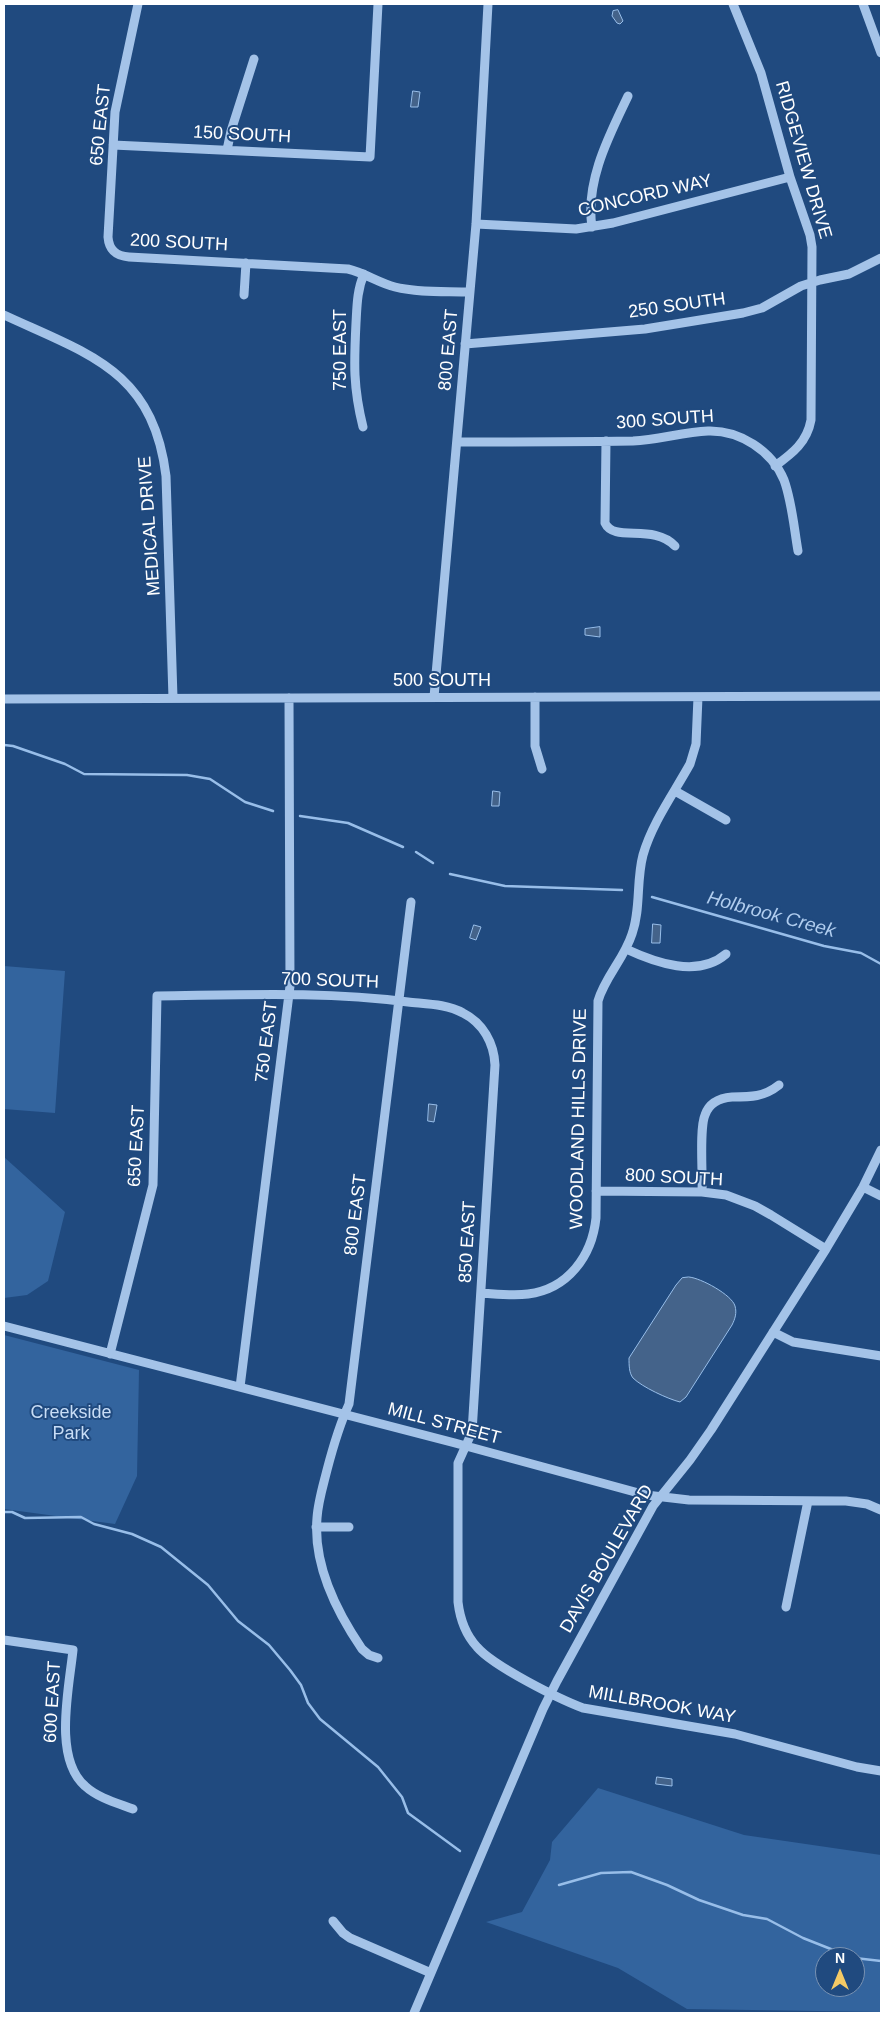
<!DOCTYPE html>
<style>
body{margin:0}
#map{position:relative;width:885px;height:2017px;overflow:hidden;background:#204a7f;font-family:Helvetica,sans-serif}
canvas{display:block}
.frame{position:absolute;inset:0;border:5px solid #fff;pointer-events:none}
.north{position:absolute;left:815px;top:1947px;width:50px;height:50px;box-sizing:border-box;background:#204a7f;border:1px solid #7992b2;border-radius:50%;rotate:0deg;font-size:14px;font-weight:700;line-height:20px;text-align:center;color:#fff}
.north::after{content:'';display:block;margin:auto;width:18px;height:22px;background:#f5ca65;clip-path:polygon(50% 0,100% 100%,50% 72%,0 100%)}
</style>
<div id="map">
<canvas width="885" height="2017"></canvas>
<div class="frame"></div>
<div class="north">N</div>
</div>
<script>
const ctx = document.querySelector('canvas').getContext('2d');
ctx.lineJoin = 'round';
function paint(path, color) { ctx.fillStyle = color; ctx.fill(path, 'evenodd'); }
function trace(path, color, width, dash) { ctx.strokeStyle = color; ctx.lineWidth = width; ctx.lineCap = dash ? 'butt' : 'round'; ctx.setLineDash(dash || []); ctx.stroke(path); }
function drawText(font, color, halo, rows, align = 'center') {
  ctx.font = font + ' Helvetica,sans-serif'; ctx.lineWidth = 4; ctx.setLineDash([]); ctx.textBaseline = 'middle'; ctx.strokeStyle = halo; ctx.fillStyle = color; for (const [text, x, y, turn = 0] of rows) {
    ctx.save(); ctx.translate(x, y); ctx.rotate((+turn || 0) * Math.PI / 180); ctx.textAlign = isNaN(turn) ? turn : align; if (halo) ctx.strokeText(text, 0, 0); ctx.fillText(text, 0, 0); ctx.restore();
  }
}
paint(new Path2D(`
 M4,966L65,971L55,1113L4,1109Z
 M4,1157L65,1212L48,1281L27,1295L4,1298Z
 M4,1335L139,1370L137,1476L115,1524L4,1509Z
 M598,1788L744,1835L881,1855V2012L687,2009L618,1968L486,1922L522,1912L550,1860L552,1842ZM825,1957H855V1987H825Z`), '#33649e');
const water = new Path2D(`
 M618,10L623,21L620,24L617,23L612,16L613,11Z
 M413,91L420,92L418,107H411Z
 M600,627V637L585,635V629Z
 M493,791L500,792L499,806H492Z
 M653,924L661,925L660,943H652Z
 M474,925L481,927L476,940L470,938Z
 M429,1104L437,1105L434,1122L428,1121Z
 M689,1277C701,1278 732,1295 735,1306C737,1313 735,1319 732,1325L686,1397L680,1402C668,1399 642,1387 633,1378C629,1373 629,1365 629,1358L676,1285L682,1278Z
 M657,1777L672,1779V1786L656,1784Z`);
paint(water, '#44638a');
trace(water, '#98bee9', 1);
trace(new Path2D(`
 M4,745L13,746L65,764L84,774L187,775L210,779L245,802L273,811
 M300,816L348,823L403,847
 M416,852L433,863
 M450,874L505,886L622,890
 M652,897L824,946L861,953L881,964
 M4,1512H12L25,1518L81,1517L94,1524L132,1534L161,1547L208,1585L238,1621L269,1645L290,1670L301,1685L308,1703L320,1719L378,1767L402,1797L408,1813L460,1851
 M559,1885L601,1873L631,1872L667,1885L699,1900L743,1915L767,1919L803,1938L851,1957
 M855,1958L881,1961`), '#98bee9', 2.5);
trace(new Path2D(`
 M138,4L115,112L108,237C109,250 116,256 129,257L348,269C365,273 379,283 395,287C419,293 446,291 470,292
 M733,4L761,73L790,177L810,235L812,247L811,420C807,442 793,453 775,466
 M863,4L881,53
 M113,145L370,157L378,4
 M227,150L231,131L254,59
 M476,224L576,229L613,223L790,177
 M592,227C585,181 609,136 628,96
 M244,295L246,263
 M4,315C88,354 153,370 166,476L173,698
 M465,344L645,329L743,313L762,308L801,286L820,280L849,274L881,258
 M363,427C353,387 354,363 356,323C357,306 357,290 364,274
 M606,441L605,523C614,543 653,523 675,546
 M457,442C516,442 574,442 633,441C658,440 683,432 708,431C740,430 772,451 784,480C792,502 794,528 798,551
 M434,697L476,224L488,4
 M535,697V746L542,769
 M4,699L881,696
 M675,791L726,820
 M626,949C656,963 698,978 726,954
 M863,1187L881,1196
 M596,1191L702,1192L726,1195L755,1206L771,1215L826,1249
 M702,1192C703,1174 699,1129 705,1115C709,1103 720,1098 732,1097C751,1097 764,1097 779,1085
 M481,1293C497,1294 513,1296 528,1294C568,1289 592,1256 596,1218L598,1001C605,977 624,959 632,934C641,909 636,881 643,855C652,823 674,793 690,764L696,744L698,697
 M4,1326L455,1443L646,1495L689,1500L846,1501L867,1504L881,1510
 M773,1332L793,1342L881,1356
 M110,1354L153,1185L157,996C240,995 324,991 408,1002C426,1004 447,1004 463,1013C483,1023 494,1043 495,1065L472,1432L458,1463V1602C460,1619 465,1634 477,1647C493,1666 559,1699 583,1708L735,1734L857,1767L881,1771
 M240,1387L290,986L289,698
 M316,1527H349
 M786,1607L808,1501
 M4,1640L73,1650C69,1689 53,1758 85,1786C98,1798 117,1803 133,1809
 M378,1658L369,1655L362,1649C336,1611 313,1565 317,1518C318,1502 323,1486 327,1470C333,1447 339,1426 349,1404L411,902
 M333,1921L343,1933L350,1938L431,1973
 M414,2013L543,1709L557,1681L653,1506L690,1460L711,1430L826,1249L863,1187L881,1150`), '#a4c3e8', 9);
drawText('18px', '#fff', '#204a7f', [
 ["650 EAST",101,125,-84],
 ["150 SOUTH",242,135,3],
 ["RIDGEVIEW DRIVE",803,160,74],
 ["CONCORD WAY",645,196,-13],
 ["200 SOUTH",179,243,3],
 ["250 SOUTH",677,306,-8],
 ["750 EAST",341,350,-90],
 ["800 EAST",449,350,-85],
 ["300 SOUTH",665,420,-4],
 ["MEDICAL DRIVE",150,526,-94],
 ["500 SOUTH",442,681],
 ["700 SOUTH",330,981,2],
 ["750 EAST",267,1042,-83],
 ["WOODLAND HILLS DRIVE",579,1119,-89],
 ["650 EAST",137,1146,-87],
 ["800 SOUTH",674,1178,3],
 ["800 EAST",356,1215,-83],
 ["850 EAST",468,1242,-87],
 ["MILL STREET",444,1424,15],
 ["DAVIS BOULEVARD",607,1559,-60],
 ["600 EAST",53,1702,-87],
 ["MILLBROOK WAY",662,1705,10]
]);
drawText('18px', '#c8ddf6', '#204a7f', [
 ["Creekside",71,1413],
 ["Park",71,1434]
]);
drawText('italic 19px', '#b0cdef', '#204a7f', [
 ["Holbrook Creek",771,915,15]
]);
</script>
